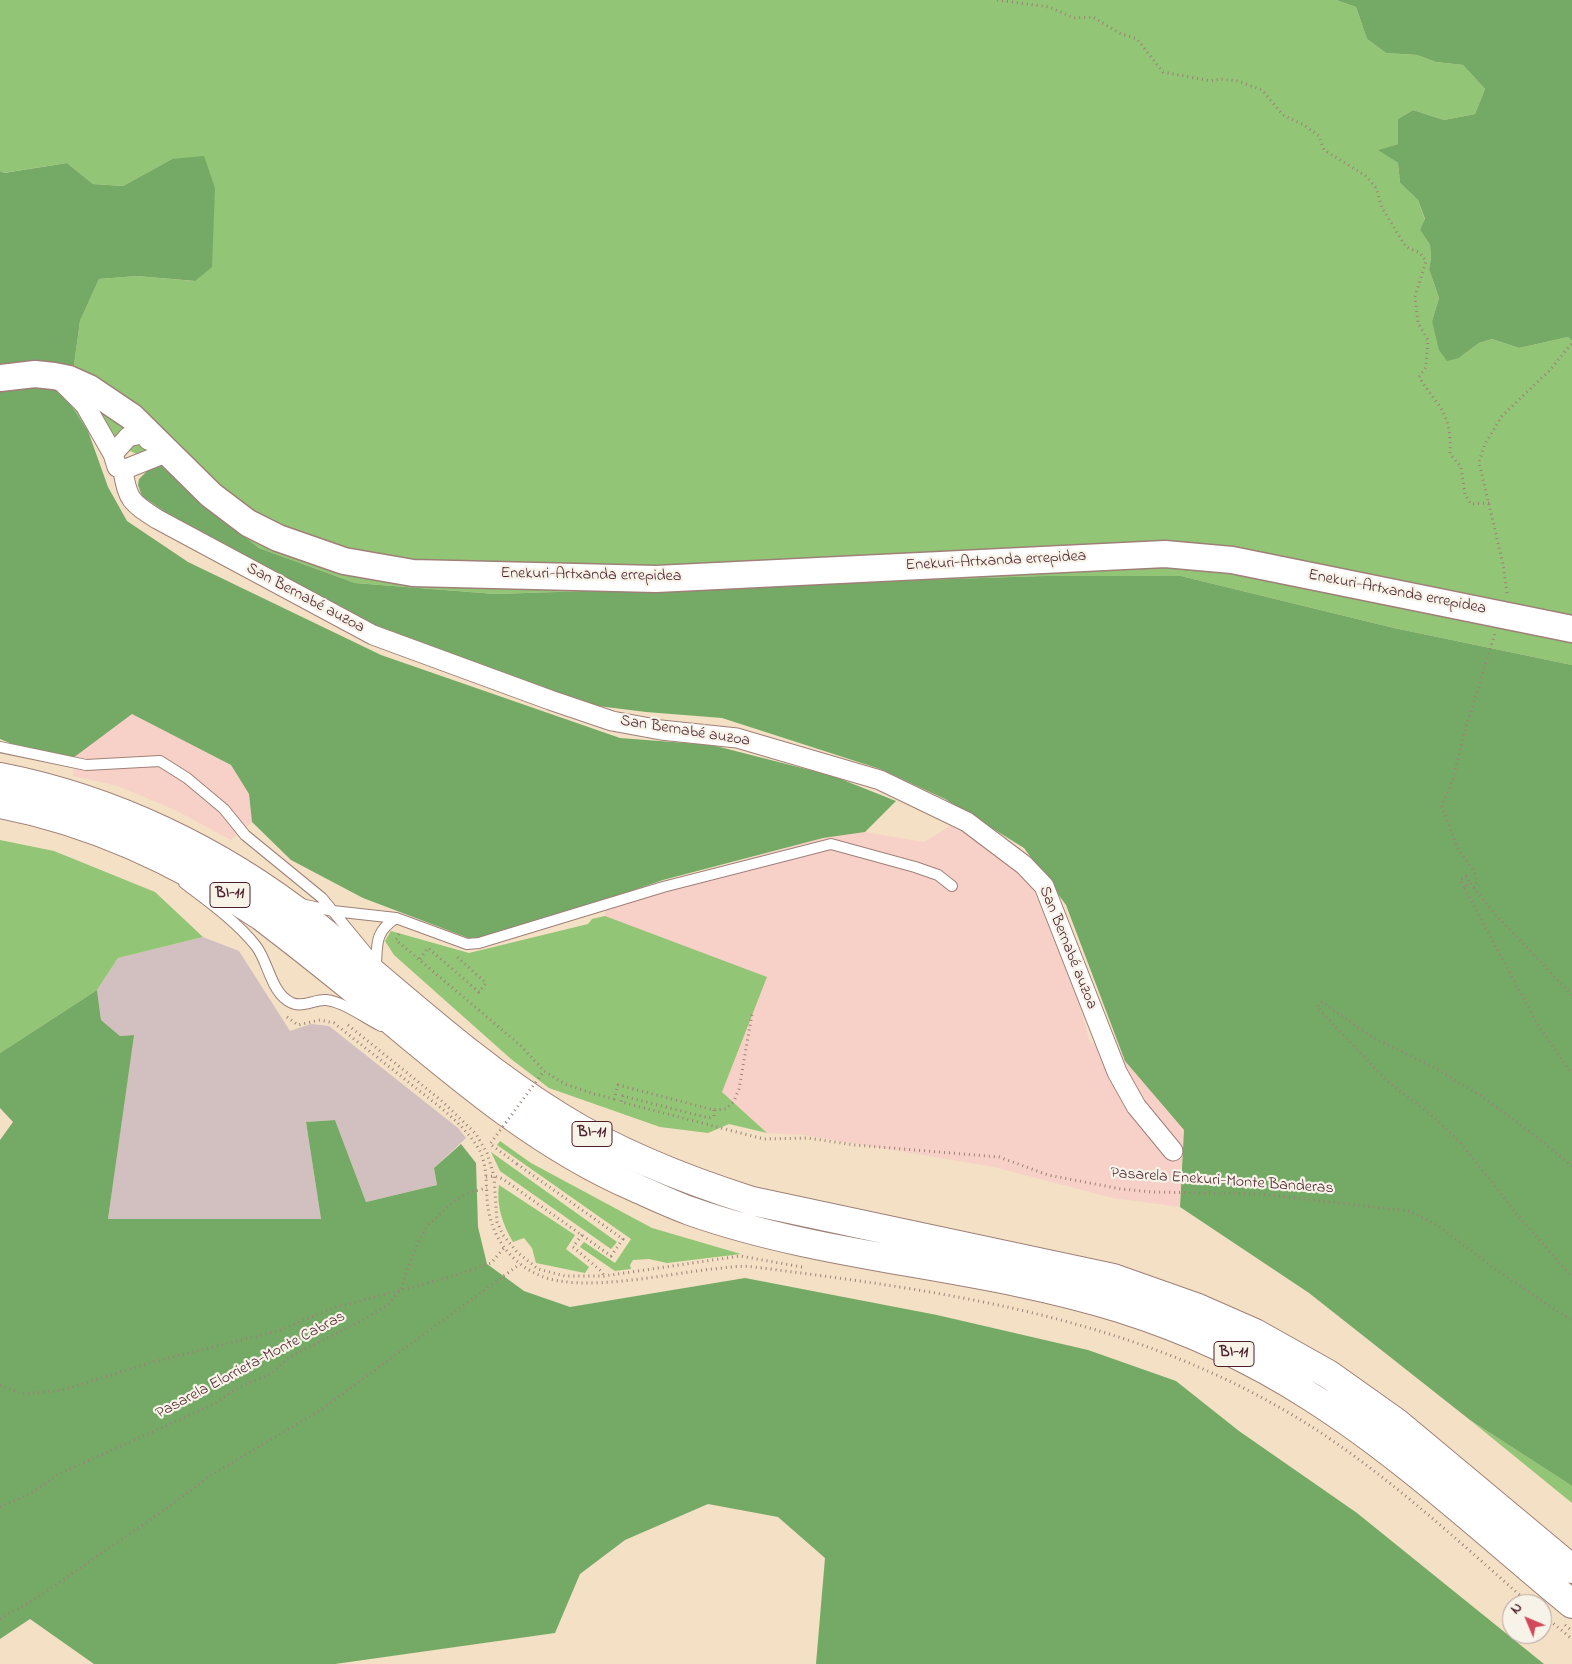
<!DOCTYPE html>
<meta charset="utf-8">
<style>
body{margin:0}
#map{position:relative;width:1572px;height:1664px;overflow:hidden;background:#f3e0c5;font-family:"Indie Flower",sans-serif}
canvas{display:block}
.north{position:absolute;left:1502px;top:1594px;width:50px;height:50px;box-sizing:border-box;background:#f7f3e8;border:1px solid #b29e9c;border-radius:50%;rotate:315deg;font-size:14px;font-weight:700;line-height:20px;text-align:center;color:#4a1f2b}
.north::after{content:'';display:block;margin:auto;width:18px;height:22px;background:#d1495b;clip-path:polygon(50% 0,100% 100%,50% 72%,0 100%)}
</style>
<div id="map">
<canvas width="1572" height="1664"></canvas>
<div class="north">N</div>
</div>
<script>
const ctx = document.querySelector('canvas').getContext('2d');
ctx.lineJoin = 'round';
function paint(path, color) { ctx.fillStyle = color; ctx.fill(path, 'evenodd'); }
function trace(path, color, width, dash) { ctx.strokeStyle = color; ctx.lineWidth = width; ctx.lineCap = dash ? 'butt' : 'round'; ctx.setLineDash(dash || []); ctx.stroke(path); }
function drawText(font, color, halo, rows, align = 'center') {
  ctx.font = font + ' "Indie Flower",sans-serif'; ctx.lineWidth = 4.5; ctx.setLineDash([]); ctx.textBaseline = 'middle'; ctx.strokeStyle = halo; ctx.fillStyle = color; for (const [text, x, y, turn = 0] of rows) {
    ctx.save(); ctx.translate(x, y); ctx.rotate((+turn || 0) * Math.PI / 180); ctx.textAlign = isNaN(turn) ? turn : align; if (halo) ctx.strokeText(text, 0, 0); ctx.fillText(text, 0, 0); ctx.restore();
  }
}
paint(new Path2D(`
 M132,713L231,765L249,794L252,822L231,840L175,810L118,786L73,776V755Z
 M952,825L982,845L1030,883L1073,980L1090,1043L1115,1037L1125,1061L1184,1130L1180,1207L1113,1198L994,1167L803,1135L767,1133L722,1092L592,919L605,916L607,900L763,854L823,838L865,832L924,842Z`), '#f7d1c8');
paint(new Path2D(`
 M203,937L239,951L290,1031L311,1024L329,1026L458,1128L466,1138L434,1168L437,1185L366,1202L335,1120L306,1122L321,1219H108L133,1035L120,1036L101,1020L97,990L118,958Z`), '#d2bfc0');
paint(new Path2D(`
 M0,0H1336L1356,7L1367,39L1386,53L1417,55L1436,62L1463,65L1485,89L1475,114L1444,120L1413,110L1398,119V144L1379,150L1398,163L1400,183L1418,200L1425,220L1420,230L1430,245L1431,258L1429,269L1439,298L1432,321L1459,358L1479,343L1492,339L1519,348L1568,337L1572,341V665L1394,628L1181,576H1043L495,594L355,583L259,548L211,512L160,465L88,431L69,402L80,321L99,279L137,276L194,281L172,159L123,186L93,184L67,163L3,173L0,171Z
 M0,840L54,851L155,892L203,937L118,958L97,990L0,1053Z
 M605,916L767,977L722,1092L767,1133L729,1124L708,1133L660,1127L549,1088L511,1059L394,955L385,941L391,931L469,953L588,924L592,919Z
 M500,1141L531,1163L652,1228L741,1254L667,1263L649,1259L633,1260L630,1265L631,1269L615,1271L580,1247L584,1242L615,1263L631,1239L497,1145Z
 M491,1152L617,1242L611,1249L500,1171Z
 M499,1185L575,1235L566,1249L589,1267L585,1273L536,1263L532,1248L524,1238L513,1242C503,1225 496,1206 499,1185Z
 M1470,1420L1572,1486V1503Z`), '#92c575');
paint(new Path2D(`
 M1336,0H1572V341L1568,337L1519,348L1492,339L1479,343L1459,358L1447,361L1439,350L1432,321L1439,298L1429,269L1431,258L1430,245L1420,230L1425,219L1418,200L1400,183L1398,163L1378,150L1398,144V119L1413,110L1444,120L1475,114L1485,89L1463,65L1436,62L1417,55L1386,53L1367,39L1356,7Z
 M204,156L215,188L212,267L195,281L137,276L99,279L80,321L69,402L88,431L108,487L127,521L188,562L381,655L620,738L712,745L833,776L896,801L865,832L823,838L663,880L502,935L471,939L363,898L291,860L252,822L249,794L231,765L132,714L69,761L31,752L0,739V171L4,173L67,163L93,184L123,186L172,159Z
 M160,465L211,511L259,548L355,583L495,594L1043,576H1181L1394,628L1572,665V1486L1470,1420L1309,1293L1180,1207L1184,1130L1125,1061L1066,905L1024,848L945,799L880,769L722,718L646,712L590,705L369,623L174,518L142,496L138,485L139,479L148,470Z
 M97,990L101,1020L120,1036L134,1035L108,1219H321L306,1122L335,1120L366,1202L437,1185L434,1168L461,1144L476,1163L478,1227L487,1264L524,1291L570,1307L745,1278L937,1315L1088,1350L1176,1381L1239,1431L1357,1513L1544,1664H816L825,1558L778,1517L708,1504L625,1540L580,1574L555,1633L335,1664H94L30,1619L0,1639V1140L13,1122L0,1108V1053Z`), '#75aa66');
const lane = new Path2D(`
 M0,747L86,765L160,761L187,778L224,809L245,835L322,898L369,955
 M184,883C209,902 236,921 256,946C269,963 271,994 292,1003C303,1008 315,999 326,1000C344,1002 365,1018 381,1026
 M301,904L333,911L396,918L467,944L479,943L663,887L831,844L915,867L938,875L952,886
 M376,964C377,942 376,931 396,918`);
const street = new Path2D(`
 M61,381L85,405L113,454L117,467L123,470L168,452
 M113,454L128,437L148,432V440
 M123,470C127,500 132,503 157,519L373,635L550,700L612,721L661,730L737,738L880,780L967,822L1024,865L1044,886L1117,1072L1136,1106L1173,1151`);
const secondary = new Path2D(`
 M0,378L35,374L54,376L69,379L89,388L132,417L211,495L248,523L278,538L344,561L413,573L656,579L1165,554L1232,560L1572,629`);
const primary = new Path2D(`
 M0,777C113,799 221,851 311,922C393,987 470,1062 560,1117C619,1154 686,1180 752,1201L1113,1278L1198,1308L1255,1333L1328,1374L1397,1423L1572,1569
 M0,804C95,822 181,863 261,916C295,942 329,969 362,996C448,1067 531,1142 634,1187C652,1195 671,1204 690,1211C829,1260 979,1264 1119,1308C1186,1329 1252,1359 1311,1397C1404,1456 1487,1534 1572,1604`);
trace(lane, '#9e8078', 12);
trace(street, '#9e8078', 21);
trace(secondary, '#9e8078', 29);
trace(primary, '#9e8078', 30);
trace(new Path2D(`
 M997,0L1049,7L1074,18L1093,17L1119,33L1137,39L1163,72L1211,81L1219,79L1238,81L1262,90L1283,115L1304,125L1319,136L1324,150L1366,176L1376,188L1382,208L1406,247L1420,253L1426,261L1415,297L1418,323L1428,340L1426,367L1419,377C1439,409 1452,412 1450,454L1461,467L1465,495L1471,504L1489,503
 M1507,593L1503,564L1479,462L1485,444L1502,416L1549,371L1572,343
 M1464,887L1460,880L1466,876L1470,883
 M1474,888L1477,880L1474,872L1457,847L1442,806L1453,779L1463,737L1495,633
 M399,934L396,940L520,1045L544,1071
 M420,959L428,948L479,992L486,983L455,955
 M1572,995L1493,912L1470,883L1464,887L1537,1024L1572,1074
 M287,1017L298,1025L320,1020L334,1023C360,1044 386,1064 412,1085C437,1105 462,1122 479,1149C487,1164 486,1182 487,1198C489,1233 508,1262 541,1276C581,1293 667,1274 712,1269C726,1268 740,1265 754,1267C936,1290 1115,1314 1277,1406C1370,1458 1450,1534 1530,1604
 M348,1025L443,1102L476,1134L487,1153L494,1176L497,1222L503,1235L517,1252L538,1269L565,1276H604L740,1256L802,1267
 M594,1094L614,1099L618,1085L714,1110L726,1109L734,1101L739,1089L752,1014
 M714,1110V1116L709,1118L623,1096L621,1102L764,1139L808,1138L855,1145L999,1157L1048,1175L1121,1189L1153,1192L1260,1194L1409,1211L1437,1225L1498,1271L1572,1321
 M1572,1166L1524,1127L1481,1096L1435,1068L1372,1037L1322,1002L1317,1007L1387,1081L1436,1119L1460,1142L1519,1217L1572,1277
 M486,1177L494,1176L503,1179L611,1256L623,1239L517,1164
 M582,1235L573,1247L601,1271L605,1277
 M0,1385L23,1394L63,1390L149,1363L281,1330L330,1309L450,1277L491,1263L504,1248
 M0,1507L31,1493L61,1473L210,1406L238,1388L272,1373L289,1357L361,1321L389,1304L400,1290L417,1244L427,1226L454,1201L470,1192L487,1188
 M1542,1614L1572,1639
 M0,1619L35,1599L170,1506L211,1475L319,1411L520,1264
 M1565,1625L1572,1631`), '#9e8078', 3, [1, 4]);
trace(lane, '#fff', 10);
trace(street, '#fff', 19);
trace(secondary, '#fff', 26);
trace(primary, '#fff', 28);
trace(new Path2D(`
 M517,1164L490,1144L544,1071L565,1084L594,1094`), '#9e8078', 3, [1, 4]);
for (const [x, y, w] of [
 [230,895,40],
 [592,1134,40],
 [1234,1354,40]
]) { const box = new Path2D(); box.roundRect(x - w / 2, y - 12.5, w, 25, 4); ctx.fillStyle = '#f7f3e8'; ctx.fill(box); trace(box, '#4a1f2b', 1); }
drawText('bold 15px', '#4a1f2b', null, [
 ["BI-11",230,895],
 ["BI-11",592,1134],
 ["BI-11",1234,1354]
]);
drawText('16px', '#4a1f2b', '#f7f3e8', [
 ["Enekuri-Artxanda errepidea",996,562,-3],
 ["Enekuri-Artxanda errepidea",591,576,1],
 ["Enekuri-Artxanda errepidea",1397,593,11],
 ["San Bernabé auzoa",305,599,28],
 ["San Bernabé auzoa",685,732,9],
 ["San Bernabé auzoa",1067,948,68],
 ["Pasarela Enekuri-Monte Banderas",1222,1182,4],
 ["Pasarela Elorrieta-Monte Cabras",251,1366,-28]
]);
</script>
